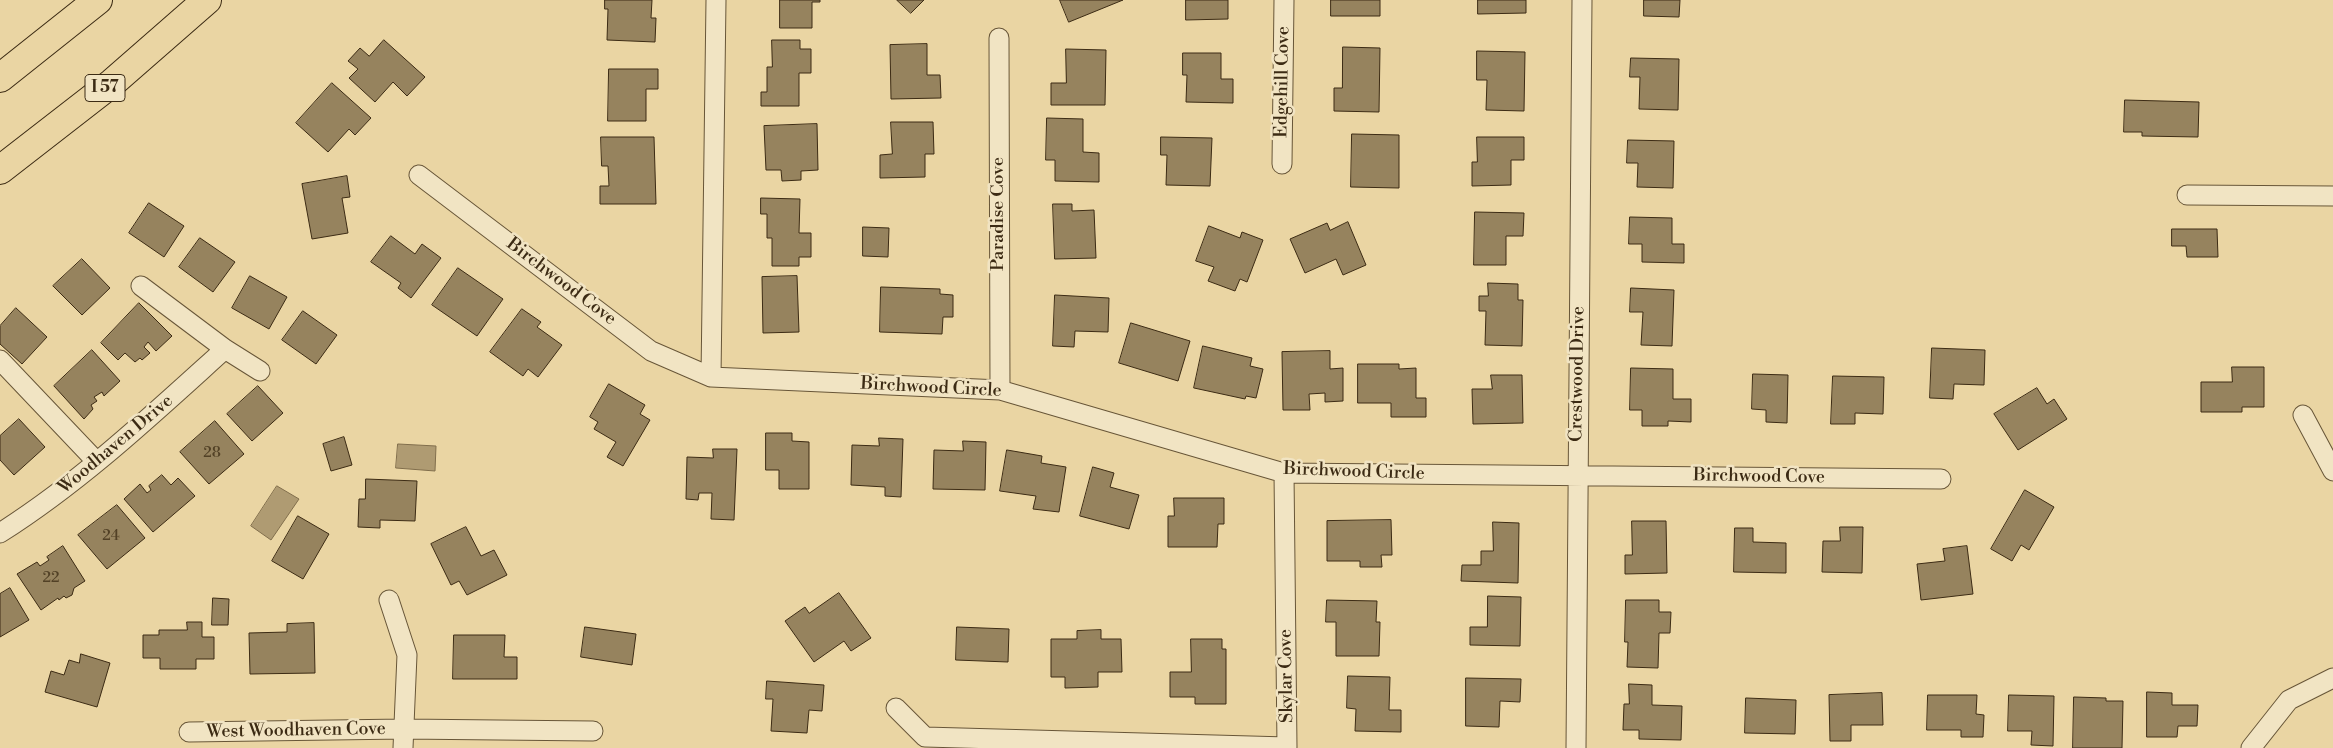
<!DOCTYPE html>
<style>
body{margin:0}
canvas{display:block;background:#ead5a3}
</style>
<canvas width="2333" height="748"></canvas>
<script>
const ctx = document.querySelector('canvas').getContext('2d');
ctx.lineJoin = 'round';
function paint(path, color) { ctx.fillStyle = color; ctx.fill(path, 'evenodd'); }
function trace(path, color, width, dash) { ctx.strokeStyle = color; ctx.lineWidth = width; ctx.lineCap = dash ? 'butt' : 'round'; ctx.setLineDash(dash || []); ctx.stroke(path); }
function drawText(font, color, halo, rows, align = 'center') {
  ctx.font = font + ' "Libre Bodoni",serif'; ctx.lineWidth = 5; ctx.setLineDash([]); ctx.textBaseline = 'middle'; ctx.strokeStyle = halo; ctx.fillStyle = color; for (const [text, x, y, turn = 0] of rows) {
    ctx.save(); ctx.translate(x, y); ctx.rotate((+turn || 0) * Math.PI / 180); ctx.textAlign = isNaN(turn) ? turn : align; if (halo) ctx.strokeText(text, 0, 0); ctx.fillText(text, 0, 0); ctx.restore();
  }
}
const water = new Path2D(`
 M398,444L436,446L435,471L396,468Z
 M277,486L299,499L271,540L251,526Z`);
paint(water, '#af9b72');
trace(water, '#816e4c', 1);
const building = new Path2D(`
 M605,0H652L651,18H656L655,42L607,40L608,9H605Z
 M780,0H820V2H812V28H780Z
 M897,0H924L911,13Z
 M1060,0H1123L1069,22Z
 M1186,0H1228V19L1186,20Z
 M1331,0H1380V16H1331Z
 M1478,0H1526V13L1478,14Z
 M1644,0H1680L1679,17L1644,16Z
 M384,40L425,77L407,96L393,82L375,102L349,78L358,69L348,61L360,48L369,56Z
 M772,40H800V49H811V73H799V106H761V92H767V67H772Z
 M927,44V75H940L941,98L891,99L890,45Z
 M1343,47L1380,48L1379,112L1334,111V88H1342Z
 M1066,49L1106,50L1105,105H1051V83H1066Z
 M1477,51L1525,52L1524,111L1486,110L1487,80H1477Z
 M1183,53H1221V79H1233V103L1186,102L1187,75H1183Z
 M1631,58L1679,59L1678,110L1639,109L1640,77H1630Z
 M609,69H658V89H646V121H608Z
 M332,83L371,118L355,135L349,129L328,152L296,123Z
 M2125,100L2199,102L2198,137L2142,136V132H2124Z
 M1047,118L1083,119V152L1099,153V182L1055,181V160H1046Z
 M891,122H933L934,154H925V177L880,178V155L892,154Z
 M817,124L818,170L801,171V180L782,181L781,170H766L764,126Z
 M1352,134L1399,135V188L1351,187Z
 M601,137H654L656,204H600V186H609L608,166H602Z
 M1161,137L1212,138L1210,186L1166,185L1167,155H1161Z
 M1477,137H1524V160H1511V185L1472,186V162H1477Z
 M1628,140L1674,141L1673,188L1637,187L1638,163H1627Z
 M347,176L350,197L342,198L348,233L312,239L302,184Z
 M761,198L800,199L799,233H811V257H799V266H772V238H767V214H761Z
 M149,203L184,226L164,257L129,233Z
 M1053,204H1072V211L1094,210L1096,258L1055,259Z
 M1475,212L1524,213L1523,236H1506V265H1474Z
 M1630,217L1672,218V244H1684V263L1642,262V244H1629Z
 M1348,222L1366,265L1343,275L1336,259L1305,273L1290,239L1327,223L1330,230Z
 M1209,226L1240,238L1242,232L1263,240L1247,282L1240,279L1235,291L1208,281L1214,267L1196,261Z
 M863,227L889,228L888,257L863,256Z
 M2172,229H2217L2218,257H2187L2186,246H2172Z
 M391,236L415,254L422,244L441,258L411,298L398,288L401,283L371,262Z
 M200,238L235,262L213,292L179,267Z
 M82,259L110,288L82,315L53,286Z
 M458,268L503,299L477,336L432,305Z
 M250,276L287,297L269,329L232,308Z
 M797,276L799,332L763,333L762,277Z
 M1488,283L1518,284V300H1523L1522,346L1485,345L1486,311H1479V296H1488Z
 M881,287L940,289V294L953,295V317H943L942,334L880,332Z
 M1631,288L1674,290L1672,346L1641,345L1643,312H1630Z
 M1055,295L1109,298L1108,332L1075,331L1074,347L1053,346Z
 M139,303L172,336L156,351L148,342L144,347L150,353L142,360L140,358L135,362L125,353L118,360L101,343Z
 M16,308L47,337L22,364L0,344V326Z
 M522,309L541,322L537,327L562,345L538,377L528,369L523,376L490,352Z
 M303,311L337,335L316,364L282,340Z
 M1131,323L1190,341L1178,381L1119,363Z
 M1203,346L1252,358L1250,366L1263,369L1256,398L1246,396L1245,399L1194,388Z
 M1932,348L1985,350L1984,385L1954,384L1953,399L1930,398Z
 M92,350L120,381L104,396L102,392L94,397L97,401L91,405L93,409L84,419L54,386Z
 M1330,351V369L1343,368V401L1325,402V393L1309,394L1310,410H1283L1282,352Z
 M1358,364H1399V369L1416,368V398H1426V417H1391V403H1358Z
 M2232,367H2264V407H2242V412H2201V382H2232Z
 M1631,368L1673,369V399H1691V422L1668,421V426H1642V410H1630Z
 M1753,374L1788,375L1787,423L1766,422V410L1752,409Z
 M1491,375H1522L1523,423L1473,424L1472,389H1492Z
 M1833,376L1884,377L1883,414L1855,413V424H1831Z
 M609,384L645,405L640,414L650,420L623,466L607,457L616,442L594,429L598,422L590,417Z
 M258,386L283,413L252,441L227,414Z
 M2037,388L2047,404L2054,399L2067,419L2018,450L1994,414Z
 M19,419L45,447L14,475L0,460V436Z
 M215,421L244,454L209,484L180,452Z
 M766,433H792V441L809,442V489H779V470H766Z
 M344,437L352,465L331,471L323,444Z
 M879,438L903,439L901,497L885,496V487L851,485L852,445L879,446Z
 M963,441L986,442L985,490L933,489L934,450L963,451Z
 M713,449H737L734,520L711,519L712,493H699L698,500L686,499L687,457L713,458Z
 M1007,450L1042,456L1041,463L1066,467L1059,512L1033,509L1036,496L1000,491Z
 M1093,467L1114,473L1110,487L1139,495L1129,529L1080,516Z
 M162,475L171,485L178,478L195,496L153,532L124,499L140,484L147,493L151,490L149,486Z
 M366,479L417,481L415,521L380,520V528L358,527L359,499H365Z
 M2025,490L2054,507L2029,550L2021,545L2012,561L1991,549Z
 M1174,498H1224V524H1218L1217,547H1168V516H1174Z
 M117,505L145,538L107,569L78,535Z
 M298,516L329,534L303,579L272,561Z
 M1391,520L1392,555H1381L1382,567H1360V561H1327V521Z
 M1632,521H1666L1667,573L1625,574V555H1632Z
 M1493,522L1519,523L1518,583L1461,581L1462,565H1481V551H1493Z
 M466,527L481,556L494,550L507,575L467,595L459,581L451,585L431,544Z
 M1840,527H1863L1862,573L1822,572L1823,541H1840Z
 M1735,528H1753V542L1786,543V573L1734,572Z
 M63,546L85,581L74,588L72,595L66,598L64,596L59,600L58,598L41,610L17,574L37,562L40,566L49,560L47,557Z
 M1967,546L1973,594L1921,600L1917,564L1945,561L1943,549Z
 M10,588L29,620L0,637V594Z
 M839,593L871,638L851,651L844,641L814,662L785,621L805,607L809,613Z
 M1488,596L1521,597L1520,646L1470,645V627H1487Z
 M213,598L229,599L228,625H212Z
 M1327,600L1377,601L1376,622H1380L1379,656H1336V622H1326Z
 M1626,600H1659V612H1671L1670,633H1659L1658,668L1627,667L1628,642H1625Z
 M187,622H202V637H214V659H196V669H160V658H143V635H159V630H187Z
 M314,623L315,673L250,674L249,633L287,632V624Z
 M585,627L636,634L632,665L581,657Z
 M957,627L1009,629L1008,662L956,660Z
 M1101,630V639H1121L1122,672H1098V687L1065,688V677H1051V639H1077V631Z
 M454,635H505L504,657H517V679H453Z
 M1191,639H1222V649H1226V704H1195V697H1170V672H1191Z
 M81,654L110,663L97,707L45,692L51,671L64,675L69,660L79,663Z
 M1348,676L1390,677L1389,710H1401V732L1355,731L1356,709L1347,708Z
 M1466,678L1521,679L1520,702L1500,701L1499,727L1466,726Z
 M767,681L824,685L822,711L809,710L807,733L771,731L773,699H766Z
 M1629,684L1652,685V705L1682,706L1681,740L1639,739V730H1623L1624,704H1629Z
 M2147,692L2172,693V705H2198L2197,726H2178L2177,737H2147Z
 M1882,693L1883,725H1851V741H1830L1829,695Z
 M1928,695H1977L1976,714L1984,715L1983,737H1961V730H1927Z
 M2009,695L2054,696L2053,746L2031,745L2032,731H2008Z
 M2074,697L2106,698V701H2123L2122,748H2073Z
 M1746,698L1796,700L1795,734L1745,733Z`);
paint(building, '#96835e');
trace(building, '#3c2b14', 1);
const minor = new Path2D(`
 M716,0L711,377L1000,390L1284,473L1941,479
 M999,38L1000,390
 M1282,164L1284,0
 M419,175L651,351L711,377
 M2187,195L2333,196
 M141,286L225,349L260,371
 M0,360L96,461
 M2303,415L2333,471
 M0,533C82,481 153,414 225,349
 M389,600L407,655L403,748
 M896,708L925,737L1287,747L1284,473
 M189,732L404,729L593,731
 M1576,748L1582,0
 M2251,748L2289,700L2333,678`);
const motorway = new Path2D(`
 M0,78L98,0
 M0,170L112,83L207,0`);
trace(minor, '#685638', 21);
trace(motorway, '#3c2b14', 30);
trace(minor, '#f1e4c3', 19);
trace(motorway, '#ead5a3', 28);
drawText('15px', '#524126', null, [
 ["28",212,453],
 ["24",111,536],
 ["22",51,578]
]);
for (const [x, y, w] of [
 [105,88,40]
]) { const box = new Path2D(); box.roundRect(x - w / 2, y - 13.5, w, 27, 4); ctx.fillStyle = '#f1e4c3'; ctx.fill(box); trace(box, '#3c2b14', 1); }
drawText('bold 16px', '#3c2b14', null, [
 ["I 57",105,88]
]);
drawText('18px', '#3c2b14', '#f1e4c3', [
 ["Edgehill Cove",1283,82,-89],
 ["Paradise Cove",999,214,-90],
 ["Birchwood Cove",561,282,37],
 ["Crestwood Drive",1578,374,-89],
 ["Birchwood Circle",931,388,3],
 ["Woodhaven Drive",116,445,-40],
 ["Birchwood Circle",1354,472,2],
 ["Birchwood Cove",1759,477,1],
 ["Skylar Cove",1287,676,-91],
 ["West Woodhaven Cove",296,731,-1]
]);
</script>
